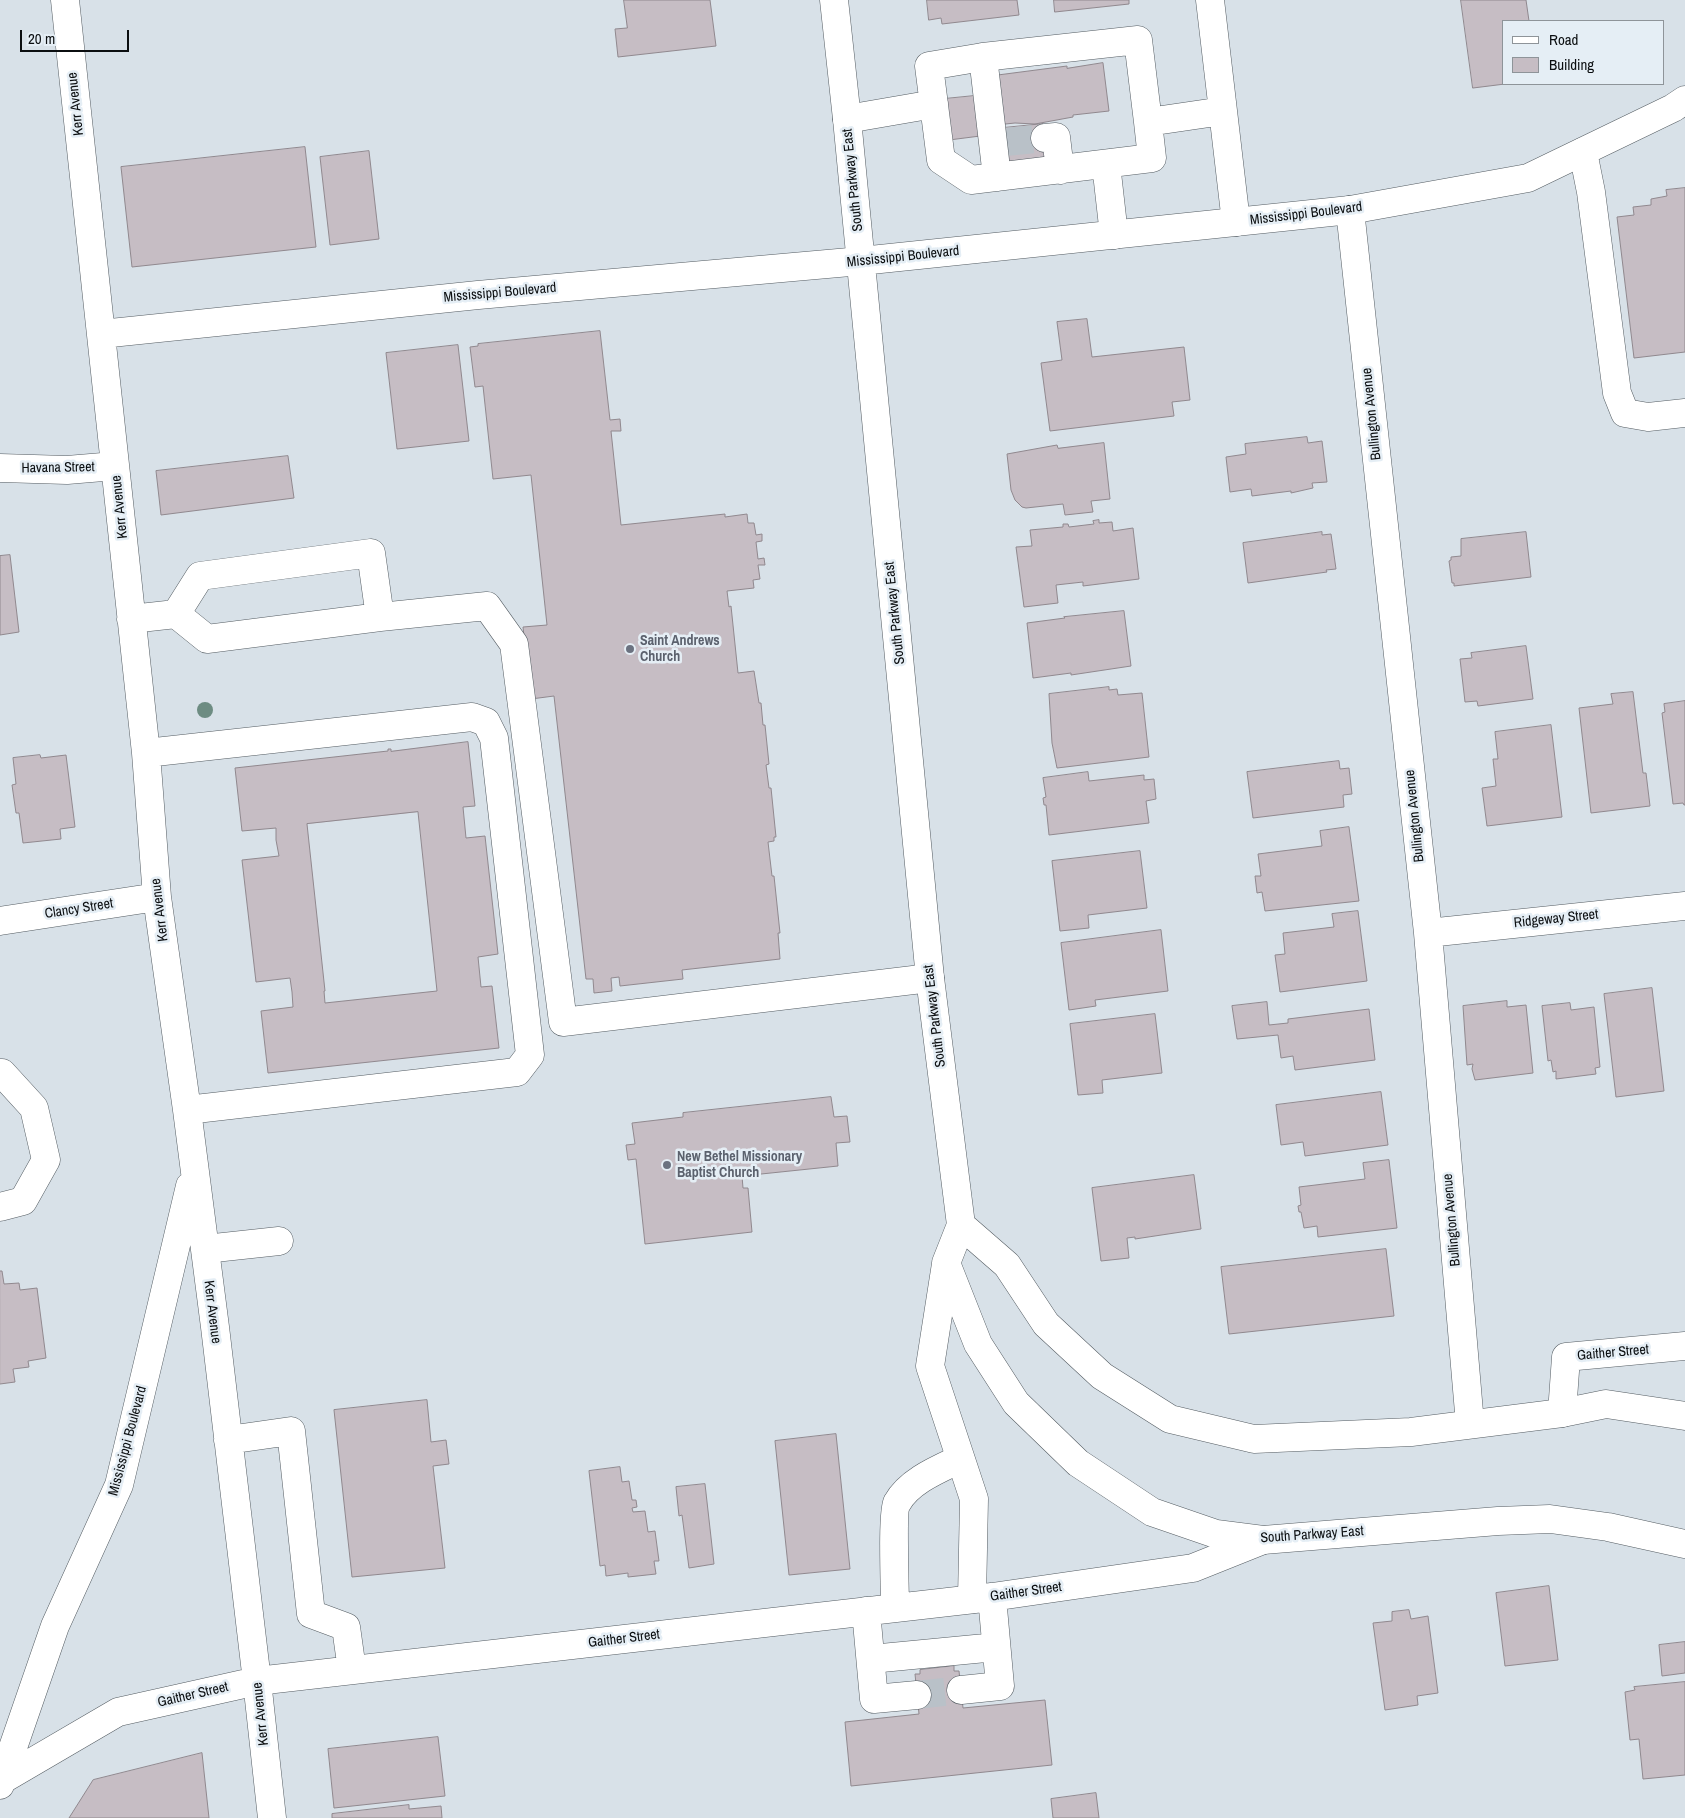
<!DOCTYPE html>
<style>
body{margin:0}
#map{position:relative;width:1685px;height:1818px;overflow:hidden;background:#d8e1e8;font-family:"Archivo Narrow",sans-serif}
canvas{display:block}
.legend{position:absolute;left:1502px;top:20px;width:162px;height:65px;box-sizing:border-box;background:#e5eef5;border:1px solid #8e9499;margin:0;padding:6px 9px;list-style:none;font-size:15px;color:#0b0e10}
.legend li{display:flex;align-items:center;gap:10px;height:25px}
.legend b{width:25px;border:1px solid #8e9499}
.scale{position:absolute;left:20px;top:30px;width:109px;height:22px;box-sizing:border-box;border:2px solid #0b0e10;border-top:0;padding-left:6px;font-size:15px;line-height:18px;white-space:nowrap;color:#0b0e10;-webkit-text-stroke:4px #e5eef5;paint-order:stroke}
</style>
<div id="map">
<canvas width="1685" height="1818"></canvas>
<ul class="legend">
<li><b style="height:6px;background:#fff"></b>Road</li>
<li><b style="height:14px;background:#c6bdc4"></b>Building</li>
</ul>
<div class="scale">20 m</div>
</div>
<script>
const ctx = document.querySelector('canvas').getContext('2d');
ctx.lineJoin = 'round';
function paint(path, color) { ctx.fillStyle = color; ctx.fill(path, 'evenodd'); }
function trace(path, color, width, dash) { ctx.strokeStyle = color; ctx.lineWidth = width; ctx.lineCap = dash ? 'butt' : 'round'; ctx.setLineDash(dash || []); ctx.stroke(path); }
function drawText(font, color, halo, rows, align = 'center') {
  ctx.font = font + ' "Archivo Narrow",sans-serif'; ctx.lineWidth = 5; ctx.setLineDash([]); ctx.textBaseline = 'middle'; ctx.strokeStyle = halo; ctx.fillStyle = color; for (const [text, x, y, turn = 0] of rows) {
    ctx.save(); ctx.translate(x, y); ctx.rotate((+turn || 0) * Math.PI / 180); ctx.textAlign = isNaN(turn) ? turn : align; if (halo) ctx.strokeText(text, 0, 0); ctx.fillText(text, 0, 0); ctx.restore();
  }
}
const building = new Path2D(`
 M624,0H710L716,46L618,57L615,29L627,28Z
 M927,0H1017L1019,15L942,24L941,18L929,20Z
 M1054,0H1129V4L1055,12Z
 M1461,0H1526L1529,21H1504L1505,84L1473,88Z
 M1103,63L1109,111L1073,115V117L1035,124L1015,123L996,125L990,76L1067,66V68Z
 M984,95L988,135L949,140L944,99Z
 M1043,124L1047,157L1007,162L1003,128Z
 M305,147L316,247L132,267L121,167Z
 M369,151L379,239L330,245L320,157Z
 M1685,188V352L1634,358L1617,217L1634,215L1633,207L1651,205V199L1667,196L1666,190Z
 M1087,319L1092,357L1184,347L1190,400L1172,402L1174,416L1050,431L1041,363L1062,360L1057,322Z
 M600,331L610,420L620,419L621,431H611L621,525L725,514V517L747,514L748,523H754L756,535L762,534V541L756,542L758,559L764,558L765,565H758L760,579L753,580L754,588L727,591L729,607L731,606L738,673L754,671L759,703H761L763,725H765L769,764L766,765L769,788H771L776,837H774V841L768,842L772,876H774L780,933H778L780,959L682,970L683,979L620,986L619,977L611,978L612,991L594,993L593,979H586L554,696L531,699L523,627L547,625L531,475L493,479L483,386L475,387L470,347L478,346V344Z
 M458,345L469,441L397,449L386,353Z
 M1307,437L1308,443L1322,441L1327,482L1312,483L1313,488L1291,493V491L1252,496L1251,489L1230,492L1226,457L1246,454L1245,444Z
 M1104,443L1110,499L1091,501L1093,512L1065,515L1063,504L1026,508L1022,507L1015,500L1011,490L1007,454L1057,445L1058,448Z
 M288,456L294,498L161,515L156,471Z
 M1099,520V523L1112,522L1113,531L1133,528L1139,579L1083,586V582L1056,585L1058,603L1024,607L1016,547L1032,546L1030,530L1063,527V524H1068L1069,527L1094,524L1093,521Z
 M1322,532V535L1331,534L1336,569L1326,570L1327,572L1248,583L1243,543Z
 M1526,532L1531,577L1454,586V583H1452L1449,561L1451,560V557L1461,556V539Z
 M10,555L19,632L0,635V556Z
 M1124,611L1131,666L1071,675V673L1033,678L1027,623L1065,618L1064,617Z
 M1526,646L1533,699L1478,706L1477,701L1465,702L1460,659L1472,658L1471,653Z
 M1109,687V690L1117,689L1118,695L1142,693L1149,757L1057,768L1052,743L1049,694Z
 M1633,692L1643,773H1646L1650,806L1591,813L1579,708L1613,704L1611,694Z
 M1685,701V805H1684L1683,803L1673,804L1662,713L1665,712L1664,704Z
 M1551,725L1562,817L1487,826L1482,788L1496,786L1493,759H1498L1495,732Z
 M468,742L475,806L463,807L466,838L485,836L498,954L478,957L481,987L492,986L499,1048L268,1073L261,1011L293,1007L292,992L290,978L256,982L242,860L279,856L276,840V828L242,831L235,768L388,751V749H391V751ZM418,812L437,991L325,1003L324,991H325L307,824Z
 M40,755L41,758L66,755L75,827L60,829L61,839L23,843L19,813H16L12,785L16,784L13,758Z
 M1339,761L1340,769L1349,768L1352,794L1343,795L1344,807L1253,818L1247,772Z
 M1088,772L1089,781L1144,775V780L1154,779L1156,799L1146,801L1149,823L1049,835L1046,805H1044L1043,798L1046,797L1043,778Z
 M1349,827L1359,901L1265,911L1262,892L1257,893L1255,876H1261L1258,854L1322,846L1320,831Z
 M1140,851L1147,908L1088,915L1089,928L1060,931L1052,861Z
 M1358,911L1367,981L1280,992L1275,955L1285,954L1283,933L1334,927L1332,914Z
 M1161,930L1168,991L1095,1000L1096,1006L1069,1010L1061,943Z
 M1652,988L1664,1091L1616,1097L1604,994Z
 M1507,1001V1007L1526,1005L1533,1073L1475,1080L1472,1069L1473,1064L1467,1065L1463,1006Z
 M1267,1002L1269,1025L1288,1023V1019L1369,1009L1375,1060L1295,1070L1293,1056L1281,1058L1278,1035L1237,1039L1232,1006Z
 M1570,1003L1571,1010L1594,1007L1600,1067L1595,1068L1596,1074L1556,1079V1071L1553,1072L1551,1060L1548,1061L1542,1006Z
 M1155,1014L1162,1073L1102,1080L1103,1093L1078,1095L1070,1024Z
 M1381,1092L1388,1145L1305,1156L1303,1142L1281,1145L1276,1105Z
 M831,1097L834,1117L847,1116L850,1142L836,1143L838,1166L742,1176L743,1188H748L752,1232L645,1244L636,1159L628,1160L626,1145L635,1144L632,1123L683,1117V1113Z
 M1389,1160L1397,1228L1318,1237L1317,1226L1304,1228L1301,1212H1299L1298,1206L1301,1205L1299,1187L1365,1179L1363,1163Z
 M1194,1175L1201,1229L1135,1239V1237L1127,1238L1129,1258L1101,1261L1092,1188Z
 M1386,1249L1394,1316L1229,1334L1221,1267Z
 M0,1271H2L4,1284L19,1283L20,1290L37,1288L46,1358L28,1361L29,1367L13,1369L15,1382L0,1384Z
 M427,1400L431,1442L446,1440L449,1464L433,1466L445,1568L352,1577L334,1410Z
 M836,1434L850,1569L789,1575L775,1441Z
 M620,1467L622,1482L629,1481L632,1500H636L637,1507L632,1508L633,1512L645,1511L648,1532L655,1531L659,1561H654L656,1574L628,1577V1573L606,1576L605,1565L600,1566L589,1471Z
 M705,1484L714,1564L689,1568L682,1515L679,1516L676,1487Z
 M1549,1586L1558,1660L1505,1666L1496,1593Z
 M1409,1610L1411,1619L1428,1616L1438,1693L1417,1696L1418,1705L1385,1710L1373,1623L1392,1621V1612Z
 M1685,1642V1673L1662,1676L1659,1645Z
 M954,1666V1671H959L963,1708L1045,1700L1052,1765L851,1786L845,1722L919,1714L915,1674H920V1670Z
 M1685,1682V1775L1643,1779L1639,1739L1630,1740L1625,1692L1635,1690L1634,1687Z
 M438,1737L445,1796L334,1808L328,1749Z
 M202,1753L209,1818H69L93,1780Z
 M1096,1793L1099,1818H1053L1051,1799Z
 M409,1805V1809L441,1806L442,1818H332V1814Z`);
paint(building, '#c6bdc4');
trace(building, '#90888e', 1);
trace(new Path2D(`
 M1005,142L1045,138
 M917,1695L961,1690`), '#b9c1c8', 28, [28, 14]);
const minor = new Path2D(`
 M65,0L146,753L157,897L187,1110L215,1327L257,1681L272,1818
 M1210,0L1236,222
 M983,57L997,177
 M847,119L934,104
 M1148,122L1152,158L971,180L941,160L929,66L983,57L1138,40L1148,122L1223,111
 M1045,138L1056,137L1060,170
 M1583,152L1591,192L1617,393L1625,413L1648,417L1685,413
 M1106,164L1114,235
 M1350,210L1428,933L1470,1424
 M101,334L478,295L861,261
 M0,468L67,470L115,466
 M380,617L487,606L514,644L563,1022L930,978
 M131,619L176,614L207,639L380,617L371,553L200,576L176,614
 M146,753L472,717L486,722L494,738L530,1055L517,1072L187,1110
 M0,921L157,897
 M1428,933L1685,906
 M0,1073H2L34,1108L46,1160L23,1201L0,1207
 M205,1249L279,1241
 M1562,1413L1566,1357L1685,1346
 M228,1440L291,1431L311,1614L346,1627L352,1670
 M895,1607C895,1592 892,1511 897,1503C909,1481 939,1469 960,1459
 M866,1611L874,1699L917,1695
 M871,1659L996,1647
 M961,1690L1000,1686L992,1597
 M0,1781L118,1712L257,1681L992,1597L1193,1568L1263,1540
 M0,1785L55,1626L119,1485L190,1186`);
const major = new Path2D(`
 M834,0L847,119L930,978L961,1225L946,1263L978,1344L1016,1403L1078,1463L1152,1512L1216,1534L1263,1540L1498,1521L1550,1519L1608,1527L1685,1544
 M861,261L1350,210L1528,178L1673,108L1685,100
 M961,1225L1007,1265L1046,1324L1102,1376L1170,1419L1254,1439L1411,1432L1562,1413L1606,1404L1685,1416
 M946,1264L930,1366L974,1499L972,1599`);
trace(minor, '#545c62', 29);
trace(major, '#545c62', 29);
trace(minor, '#fff', 28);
trace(major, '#fff', 28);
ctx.fillStyle = '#6d8c82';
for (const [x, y] of [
 [205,710]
]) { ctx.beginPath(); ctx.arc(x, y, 8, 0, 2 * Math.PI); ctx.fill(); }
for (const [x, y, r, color] of [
 [630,649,5,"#6b7280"],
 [667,1165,5,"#6b7280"]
]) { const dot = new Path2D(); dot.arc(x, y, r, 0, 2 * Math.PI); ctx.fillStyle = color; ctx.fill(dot); trace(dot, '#e5eef5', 2); }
drawText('14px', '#0b0e10', '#e5eef5', [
 ["Kerr Avenue",76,104,-96],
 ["South Parkway East",853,180,-96],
 ["Mississippi Boulevard",1306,214,-7],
 ["Mississippi Boulevard",903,257,-6],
 ["Mississippi Boulevard",500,293,-5],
 ["Bullington Avenue",1372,414,-96],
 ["Havana Street",58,468,-1],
 ["Kerr Avenue",120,507,-96],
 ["South Parkway East",895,613,-96],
 ["Bullington Avenue",1415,816,-96],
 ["Clancy Street",79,909,-9],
 ["Kerr Avenue",160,910,-97],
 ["Ridgeway Street",1556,919,-6],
 ["South Parkway East",935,1016,-97],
 ["Bullington Avenue",1452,1220,-95],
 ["Kerr Avenue",212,1312,83],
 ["Gaither Street",1613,1353,-5],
 ["Mississippi Boulevard",128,1441,-75],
 ["South Parkway East",1312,1535,-4],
 ["Gaither Street",1026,1592,-8],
 ["Gaither Street",624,1639,-7],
 ["Gaither Street",193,1695,-13],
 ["Kerr Avenue",261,1714,-96]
]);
drawText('bold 14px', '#5b616d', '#e5eef5', [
 ["Saint Andrews",640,641],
 ["Church",640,657],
 ["New Bethel Missionary",677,1157],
 ["Baptist Church",677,1173]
], 'left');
</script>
